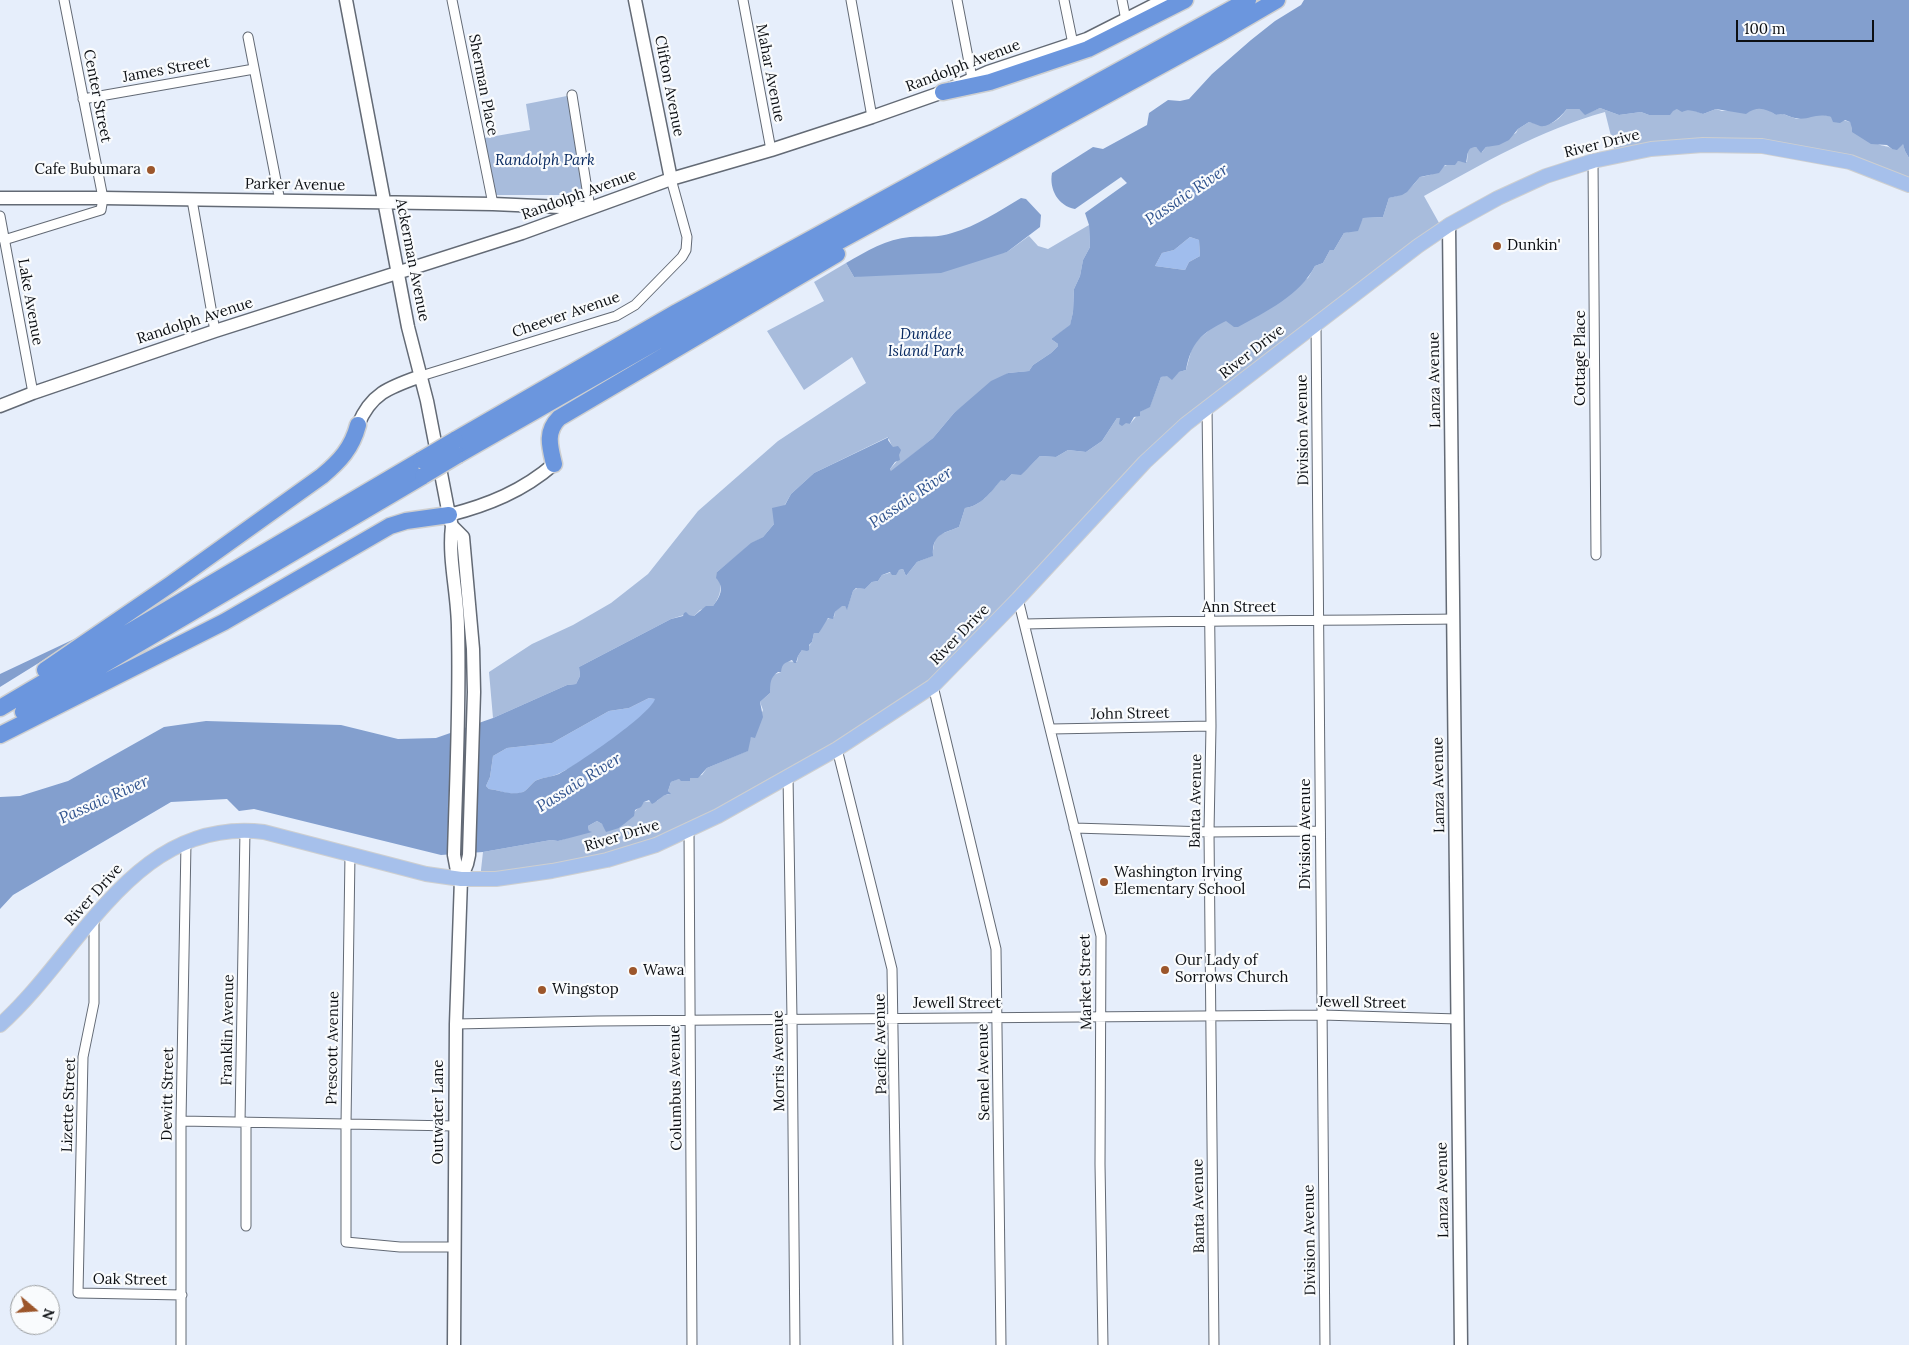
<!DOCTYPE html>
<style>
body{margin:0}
#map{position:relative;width:1909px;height:1345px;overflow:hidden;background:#e6eefb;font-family:Lora,serif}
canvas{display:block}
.north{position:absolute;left:10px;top:1285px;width:50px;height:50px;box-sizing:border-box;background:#f9fbfd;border:1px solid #9a9d9f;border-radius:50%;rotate:108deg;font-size:14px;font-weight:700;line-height:20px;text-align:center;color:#0c0f13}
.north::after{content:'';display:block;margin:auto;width:18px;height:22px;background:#9c562b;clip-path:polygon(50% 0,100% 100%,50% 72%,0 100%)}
.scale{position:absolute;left:1736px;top:20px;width:138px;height:22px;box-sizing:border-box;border:2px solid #0c0f13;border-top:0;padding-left:6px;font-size:15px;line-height:18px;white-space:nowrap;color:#0c0f13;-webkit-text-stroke:4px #f9fbfd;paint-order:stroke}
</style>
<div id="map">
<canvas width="1909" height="1345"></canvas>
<div class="north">N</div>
<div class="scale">100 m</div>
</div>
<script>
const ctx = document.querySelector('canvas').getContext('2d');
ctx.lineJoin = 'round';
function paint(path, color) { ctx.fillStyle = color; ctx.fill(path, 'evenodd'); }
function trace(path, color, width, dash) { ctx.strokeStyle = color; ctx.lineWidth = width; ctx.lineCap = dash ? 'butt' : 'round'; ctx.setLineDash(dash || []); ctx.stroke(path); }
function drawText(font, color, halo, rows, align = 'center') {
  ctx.font = font + ' Lora,serif'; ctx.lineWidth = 4.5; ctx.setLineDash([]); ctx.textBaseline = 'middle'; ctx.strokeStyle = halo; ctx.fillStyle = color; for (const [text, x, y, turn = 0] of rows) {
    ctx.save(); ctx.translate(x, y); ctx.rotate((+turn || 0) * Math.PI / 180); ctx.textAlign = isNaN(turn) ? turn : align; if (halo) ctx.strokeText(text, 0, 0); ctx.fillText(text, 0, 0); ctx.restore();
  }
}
paint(new Path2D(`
 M572,95L588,195H491L479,139L530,130L526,104Z
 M1600,108L1619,115L1641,112L1649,115L1677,109L1693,110L1703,114L1716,109L1722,111L1761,108L1767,109L1776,115L1780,113L1797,119L1821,114L1850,122C1854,131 1869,140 1878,144C1884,147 1887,145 1892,149L1903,143L1905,151L1909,158V186L1850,162L1762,146L1616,156L1605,112C1540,130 1482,164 1424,196L1443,230L1207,407L933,686L656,845L480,879L483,852L551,840L558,841L589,831L588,826L597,821L602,824L606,828H619L644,802L657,801L661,796L670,794L668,791L671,782L678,779L690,781V778L702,775L707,768L747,751L750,739L763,710L760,702L770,693V681L773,675L781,672V666L786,661L797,662L798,656L802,650H806L812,642L814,633H819C823,625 824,618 834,617L835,612L841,606H845L847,609L853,591L857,588L865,589L872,582L878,581L882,575L903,569L906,576L917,562L932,556L935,539L941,534L959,527L965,508C981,506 991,492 1001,479L1005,481L1012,474C1026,474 1030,464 1040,456L1056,457L1068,450L1086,452L1102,441L1117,418H1121L1130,424L1140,412L1150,406L1161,377L1186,370L1193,344L1214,326L1308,278L1315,266L1323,263L1330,250H1334L1344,233C1354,231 1358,228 1363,218L1383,217L1389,198C1406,194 1409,190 1420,177C1430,176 1435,173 1443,167C1447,164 1452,165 1458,161L1467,162L1468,150L1472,147H1476L1482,152L1486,147L1516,133L1518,129L1529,122C1548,127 1555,125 1567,109H1579L1585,114Z
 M1089,225L1090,247L1083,260L1080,276L1074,289L1073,312L1070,326L1051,339L1058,344V346L1051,353L1033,365L1029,371L1008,373L954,413L933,438L891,472L890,469L898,460L888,437L814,473L791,494L774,524L763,537L751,544L717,572C722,586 722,594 713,606L700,610L694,616L684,615L671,619L579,667L580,676L576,684L567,685L493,718L489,672L532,644L573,625L611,603L648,574L698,511L778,441L866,383L852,357L804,390L767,331L824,301L814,282L846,263L854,277L1007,252L1029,236L1038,246L1048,249Z`), '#a8bcdc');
paint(new Path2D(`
 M1190,237L1199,240L1200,256L1189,262L1185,270L1155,266L1162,253L1174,250Z
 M649,698L655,699V702C636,725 587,760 560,773C553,777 545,777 537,780C532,782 528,790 523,792C512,797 500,790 489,789L486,786L490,777L493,756L507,748L552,743L609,711L629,708Z`), '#a0bded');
paint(new Path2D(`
 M1304,0H1909V158L1905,151L1903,144L1897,150L1892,149L1887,145L1871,144L1852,132V128L1850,122L1845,120L1840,123L1833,122L1831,117C1815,112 1809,121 1795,118C1788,117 1784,112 1776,115C1765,108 1757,106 1746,114L1716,109L1703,114C1695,112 1690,108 1682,112L1677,109L1673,111L1670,115H1649L1641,112L1619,115L1600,108L1585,115L1579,109H1567C1562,115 1550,128 1540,126C1537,125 1533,123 1529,122L1518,129L1509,140L1499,145L1486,147L1481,153L1476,147C1466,147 1468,156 1466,163L1458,161L1455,165H1445L1439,173L1420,177L1407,192L1402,195L1389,198L1383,217L1363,218L1358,231L1344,233L1334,250H1330L1323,263L1315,266C1299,296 1267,311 1238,327H1234L1226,321C1201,333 1191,343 1186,370L1179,372L1172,380L1167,376L1161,377L1150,407L1140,412V416L1134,417L1130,424L1126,423L1122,426L1119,424L1120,418H1117L1102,441L1086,452L1068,450L1056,457L1040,456C1033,462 1028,469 1021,475L1012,474L1005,481L1001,480C991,492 981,506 965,508L959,527C941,534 932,535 933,556L917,562L906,576L903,569L899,570L896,575H892L890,572L882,575L878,581L872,582L865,589L856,588L853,591L847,610L845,606H842L835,612L833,619L828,618L819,633H814L812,642L809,645V650L807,651L802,650L798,656L796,663H794L792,660C785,663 782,663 781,672H778C770,677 770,684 770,693L760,702L763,717L755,738L751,737L748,751L707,768L698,778H690V781H681L679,779L671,782L668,791L671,794C662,794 660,800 652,804L649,800L644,802L641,807L635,810L634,816L619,828L606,832L602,824L597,821L588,826L589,831L592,832L558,841L551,840L483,852L441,855L254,809L239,811L227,799L171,802L13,895L0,909V797L20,796L68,781L164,727L206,721L341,725L398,739L436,738L493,718L567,685L576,684L580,676L579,667L671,619L683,616L684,613L686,612L689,615L694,616L706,606H713C720,597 725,588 716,578L717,572L751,543L763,537L774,524L772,508L785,505L791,494L814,473L889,437L888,440L893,447L898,446L901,450L899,455L900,460L895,462L890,469L891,471L933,438L954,413L991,381L1008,373L1029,371L1033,365L1051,353L1058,346V344L1051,339L1070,325L1073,312L1074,289L1080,276L1083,260L1090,247L1089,225L1085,213L1127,183L1121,177L1075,209C1058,206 1049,189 1052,173L1093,147L1103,149L1147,125L1149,113L1168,100L1180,101L1189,99L1212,74L1251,40L1275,21L1301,5ZM1190,237L1199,240L1200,256L1189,262L1185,270L1155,266L1162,253L1174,250ZM649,698L655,699C650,715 576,765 559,774C552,777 544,777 537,780C532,782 528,790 523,792C511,796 500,790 489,789L486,786L490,777L493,756L507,748L552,743L609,711L629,708Z
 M1021,198L1026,199L1041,215L1040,227L1007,252L941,273L854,277L846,263C867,251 886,239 910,237C925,236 938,238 952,233C977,226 999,211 1021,198Z
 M87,633L0,687V674Z`), '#839fce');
const street = new Path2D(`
 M452,0L493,204
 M743,0L771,150
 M851,0L872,117
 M957,0L972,78
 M1064,0L1073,44
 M1122,0L1126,20
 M248,37L280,201
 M572,95L590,208
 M83,99L254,69
 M1593,161L1596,555
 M192,200L215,331
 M0,216L33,393
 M4,240L101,210L103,198L64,0
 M1316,324L1325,1345
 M421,376L616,316L635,305L682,257L686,250L687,237L671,179
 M1207,407L1211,726L1209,832L1214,1345
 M1018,599L1101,936L1100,1164L1103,1345
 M1025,624C1168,620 1310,621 1453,619
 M933,686L996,949L1001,1345
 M1051,729L1211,726
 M837,749L892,969L898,1345
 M788,776L792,1019L795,1345
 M1074,828L1209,832L1319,831
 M689,830L692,1345
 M350,855L346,1124V1242L400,1247H455
 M94,918V1003L83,1057L78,1293L182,1295
 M456,1024L597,1021L1322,1015L1458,1019
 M181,1121L455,1126
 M240,1122L245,830
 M246,1122V1226
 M181,1345V1121L186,843`);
const secondary = new Path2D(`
 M346,0L408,327L427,401L449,515L452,526L463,537L473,649L474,692L469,855L467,864L461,879L456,1024L454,1345
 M635,0L671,179
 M0,198H103L493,204L583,208
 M1449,225L1461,1345
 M0,406L33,393L215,331L522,233L671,179L771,150L872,117L943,92L988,72L1087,39L1164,0
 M358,425C371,393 390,387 421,376
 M449,515C488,505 523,491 554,464
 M452,526C448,560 458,594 458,629C460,704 456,780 454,855L457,871L461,879`);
const primary = new Path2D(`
 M0,1025C81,953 134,816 264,832L426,874L461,879H496L552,871L607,860L656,845L718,816L837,749L933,686L1018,599L1145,462L1186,424L1418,246L1449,225L1498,198L1546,176L1593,161L1651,149L1703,145L1762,146L1850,162L1909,185`);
const highway = new Path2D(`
 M943,92L990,82L1088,49L1185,0
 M455,440L677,312L1248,0
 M458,455L684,326L1217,35L1277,0
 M554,464C550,447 545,432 559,418L837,254
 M45,670L171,584L322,476C340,461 352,448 358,425
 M0,708L421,460
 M23,712L423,476
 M0,735L224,622L390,526L406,521L449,515`);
trace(street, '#636a75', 11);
trace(secondary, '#636a75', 15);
trace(primary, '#cecfd0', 16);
trace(highway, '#cecfd0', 19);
trace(street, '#fff', 9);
trace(secondary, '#fff', 12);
trace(primary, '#a6c0eb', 14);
trace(highway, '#6b96de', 16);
const highwayBridge = new Path2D(`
 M421,460L455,440
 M423,476L458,455`);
trace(highwayBridge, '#cecfd0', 19, []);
trace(highwayBridge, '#6b96de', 16);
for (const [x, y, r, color] of [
 [151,170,5,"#9c562b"],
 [1497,246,5,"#9c562b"],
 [1104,882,5,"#9c562b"],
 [1165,970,5,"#9c562b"],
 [633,971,5,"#9c562b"],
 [542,990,5,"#9c562b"]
]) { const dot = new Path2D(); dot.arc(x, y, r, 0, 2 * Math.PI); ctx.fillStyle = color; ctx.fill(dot); trace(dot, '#f9fbfd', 2); }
drawText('15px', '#0c0f13', '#f9fbfd', [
 ["Randolph Avenue",963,66,-21],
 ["James Street",166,70,-10],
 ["Mahar Avenue",770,73,79],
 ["Sherman Place",483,85,79],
 ["Clifton Avenue",669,86,79],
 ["Center Street",97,96,79],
 ["River Drive",1602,144,-14],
 ["Parker Avenue",295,185,1],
 ["Randolph Avenue",579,195,-20],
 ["Ackerman Avenue",412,260,79],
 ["Lake Avenue",30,302,80],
 ["Cheever Avenue",566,315,-19],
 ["Randolph Avenue",195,321,-18],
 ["River Drive",1252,352,-38],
 ["Cottage Place",1581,358,-90],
 ["Lanza Avenue",1435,380,-91],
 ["Division Avenue",1303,430,-91],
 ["Ann Street",1239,608],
 ["River Drive",960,635,-46],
 ["John Street",1130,714,-1],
 ["Lanza Avenue",1439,785,-91],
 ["Banta Avenue",1196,801,-89],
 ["Division Avenue",1306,834,-90],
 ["River Drive",622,836,-17],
 ["River Drive",94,895,-48],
 ["Market Street",1086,982,-91],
 ["Jewell Street",1362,1003,1],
 ["Jewell Street",957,1004],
 ["Franklin Avenue",228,1030,-89],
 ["Pacific Avenue",881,1044,-91],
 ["Prescott Avenue",333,1048,-89],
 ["Morris Avenue",779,1061,-91],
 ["Semel Avenue",984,1072,-91],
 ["Columbus Avenue",676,1088,-91],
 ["Dewitt Street",168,1094,-89],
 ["Lizette Street",69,1105,-88],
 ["Outwater Lane",439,1112,-90],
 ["Lanza Avenue",1443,1190,-91],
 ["Banta Avenue",1199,1206,-91],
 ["Division Avenue",1310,1240,-91],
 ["Oak Street",130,1280,1]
]);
drawText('italic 15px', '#092a61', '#f9fbfd', [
 ["Randolph Park",545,161],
 ["Dundee",926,335],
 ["Island Park",926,352]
]);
drawText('15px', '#0c0f13', '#f9fbfd', [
 ["Cafe Bubumara",141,170,"right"],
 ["Dunkin'",1507,246],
 ["Washington Irving",1114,873],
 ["Elementary School",1114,890],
 ["Our Lady of",1175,961],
 ["Sorrows Church",1175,978],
 ["Wawa",643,971],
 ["Wingstop",552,990]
], 'left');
drawText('italic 16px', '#30538e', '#f9fbfd', [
 ["Passaic River",1187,195,-34],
 ["Passaic River",911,498,-34],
 ["Passaic River",579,783,-32],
 ["Passaic River",104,800,-24]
]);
</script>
